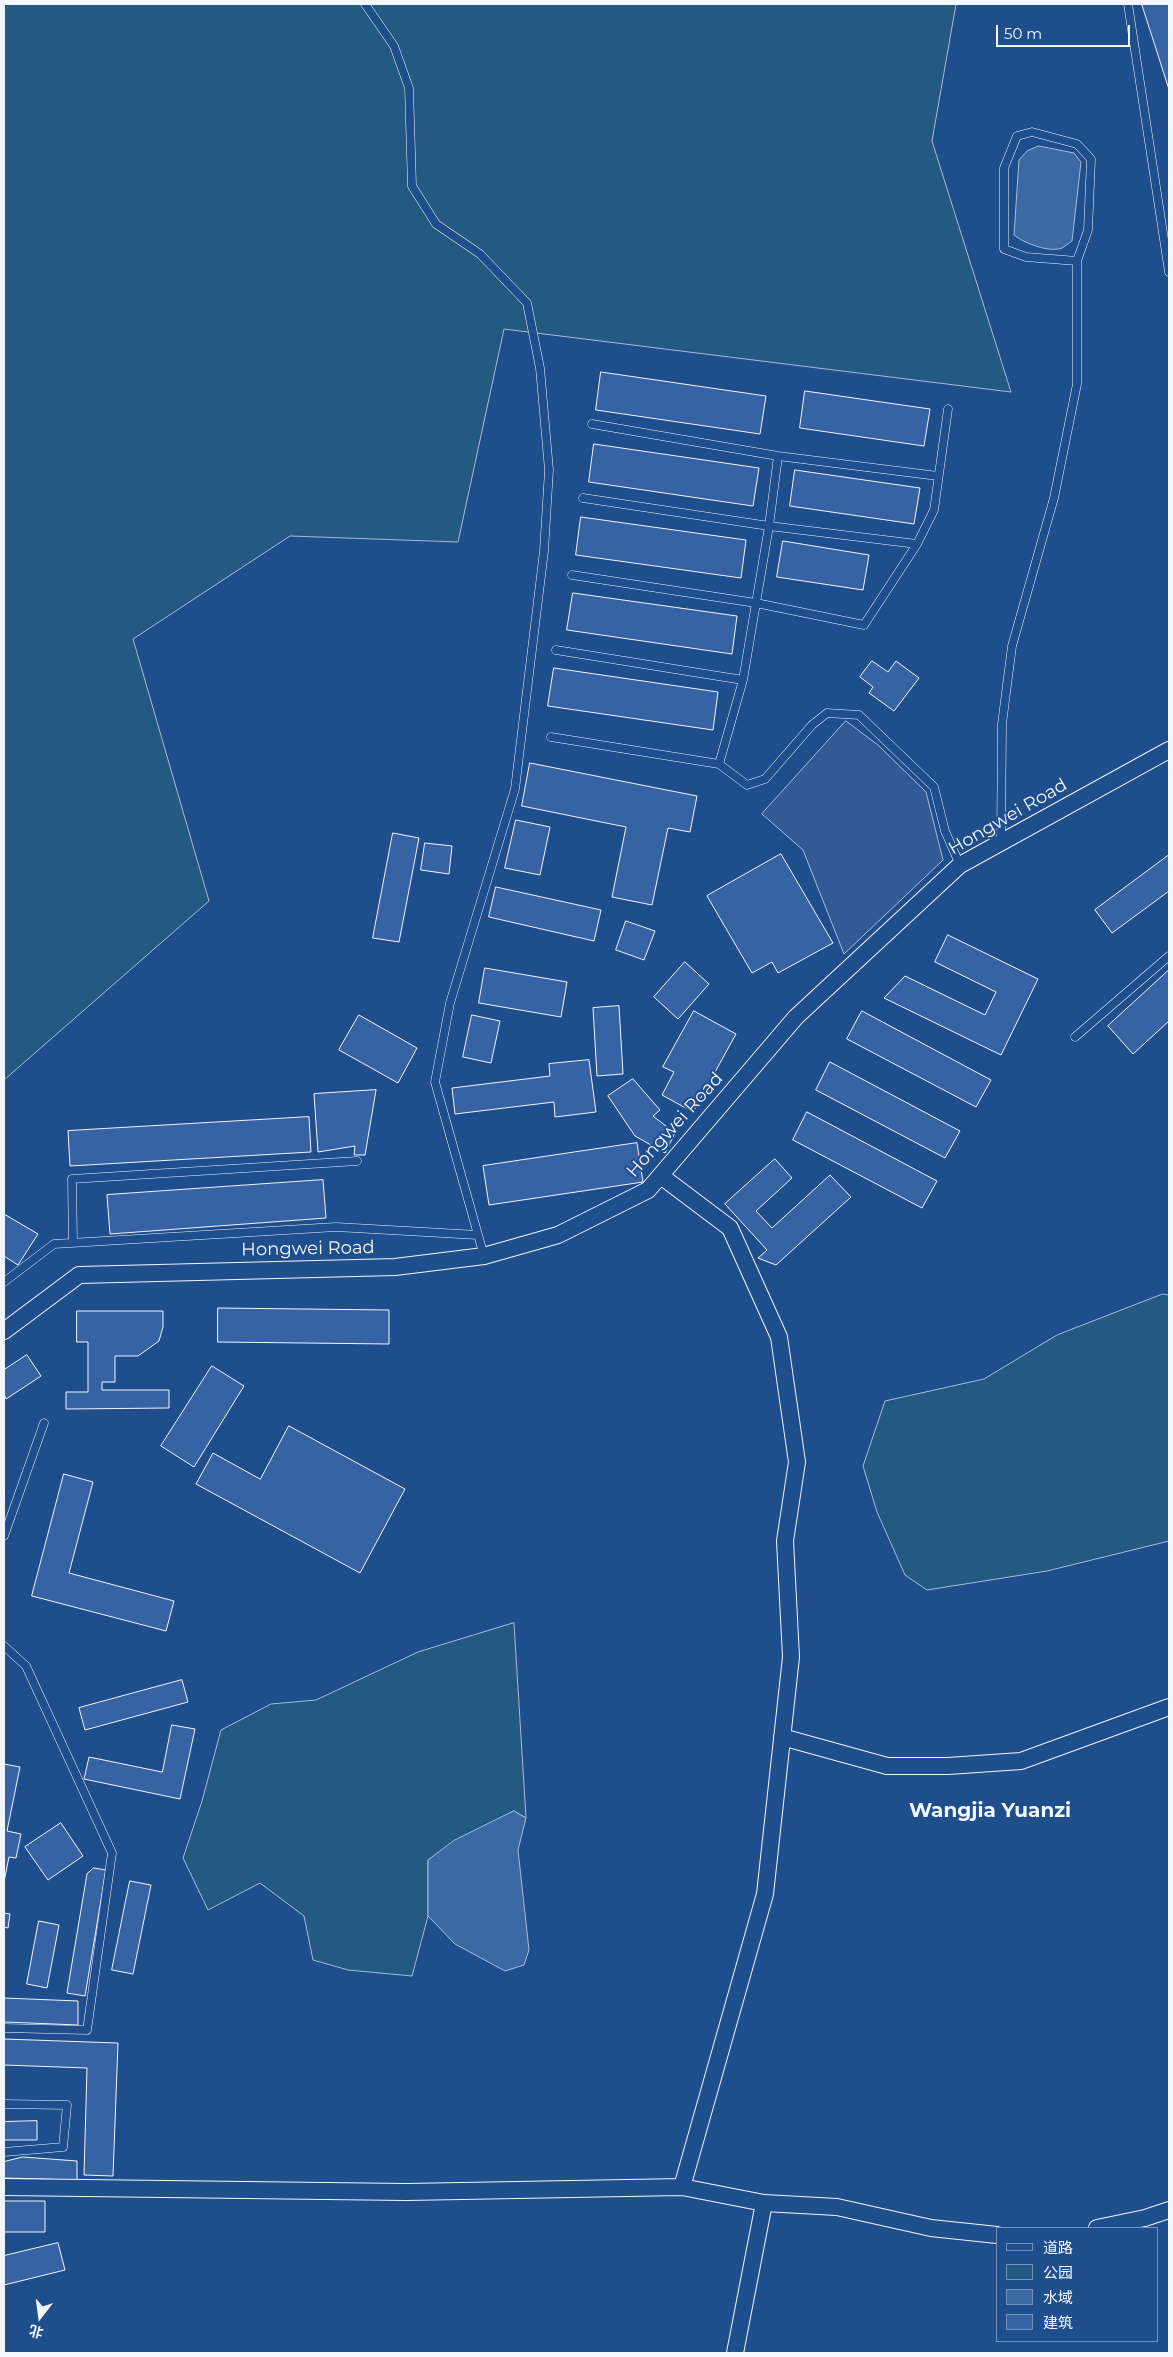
<!DOCTYPE html>
<meta charset="utf-8">
<style>
body{margin:0}
#map{position:relative;width:1173px;height:2357px;overflow:hidden;background:#1f4e8c;font-family:Montserrat,"Noto Sans SC",sans-serif}
canvas{display:block}
.frame{position:absolute;inset:0;border:5px solid #f2f6ff;pointer-events:none}
.legend{position:absolute;left:996px;top:2227px;width:162px;height:115px;box-sizing:border-box;background:#1f4e8c;border:1px solid #7391ba;margin:0;padding:6px 9px;list-style:none;font-size:15px;color:#f2f6ff}
.legend li{display:flex;align-items:center;gap:10px;height:25px}
.legend b{width:25px;border:1px solid #7391ba}
.north{position:absolute;left:15px;top:2292px;width:50px;height:50px;-webkit-text-stroke:4px #1f4e8c;paint-order:stroke;rotate:195deg;font-size:14px;font-weight:700;line-height:20px;text-align:center;color:#f2f6ff}
.north::after{content:'';display:block;margin:auto;width:18px;height:22px;background:#f2f6ff;clip-path:polygon(50% 0,100% 100%,50% 72%,0 100%)}
.scale{position:absolute;left:996px;top:25px;width:134px;height:22px;box-sizing:border-box;border:2px solid #f2f6ff;border-top:0;padding-left:6px;font-size:15px;line-height:18px;white-space:nowrap;color:#f2f6ff;-webkit-text-stroke:4px #1f4e8c;paint-order:stroke}
</style>
<div id="map">
<canvas width="1173" height="2357"></canvas>
<div class="frame"></div>
<ul class="legend">
<li><b style="height:6px;background:#1f4e8c"></b>道路</li>
<li><b style="height:14px;background:#245a82"></b>公园</li>
<li><b style="height:14px;background:#3b69a3"></b>水域</li>
<li><b style="height:14px;background:#3563a3"></b>建筑</li>
</ul>
<div class="north">北</div>
<div class="scale">50 m</div>
</div>
<script>
const ctx = document.querySelector('canvas').getContext('2d');
ctx.lineJoin = 'round';
function paint(path, color) { ctx.fillStyle = color; ctx.fill(path, 'evenodd'); }
function trace(path, color, width, dash) { ctx.strokeStyle = color; ctx.lineWidth = width; ctx.lineCap = dash ? 'butt' : 'round'; ctx.setLineDash(dash || []); ctx.stroke(path); }
function drawText(font, color, halo, rows, align = 'center') {
  ctx.font = font + ' Montserrat,sans-serif'; ctx.lineWidth = 4; ctx.setLineDash([]); ctx.textBaseline = 'middle'; ctx.strokeStyle = halo; ctx.fillStyle = color; for (const [text, x, y, turn = 0] of rows) {
    ctx.save(); ctx.translate(x, y); ctx.rotate((+turn || 0) * Math.PI / 180); ctx.textAlign = isNaN(turn) ? turn : align; if (halo) ctx.strokeText(text, 0, 0); ctx.fillText(text, 0, 0); ctx.restore();
  }
}
const green = new Path2D(`
 M4,4H956L932,141L1011,392L504,329L458,542L290,536L133,639L209,901L4,1080Z
 M1163,1294L1169,1295V1541L1047,1571L927,1590L905,1575L877,1512L863,1466L885,1401L984,1379L1057,1335Z
 M514,1623L526,1818L514,1811L428,1860V1916L412,1976L348,1970L313,1960L304,1916L260,1883L208,1910L183,1858L202,1801L221,1730L271,1704L316,1700L418,1652Z`);
paint(green, '#245a82');
trace(green, '#a8bbd7', 1);
const parking = new Path2D(`
 M846,721L878,745L926,792L943,860L844,954L803,850L762,814Z`);
paint(parking, '#305b95');
trace(parking, '#a8bbd7', 1);
const water = new Path2D(`
 M1039,146L1074,153L1081,162L1072,241C1069,243 1065,246 1062,248C1049,253 1024,243 1014,235L1019,160L1027,151Z
 M514,1811L526,1818L518,1850L529,1950L524,1965L505,1971L455,1944L428,1916V1860L453,1841Z`);
paint(water, '#3b69a3');
trace(water, '#a8bbd7', 1);
const building = new Path2D(`
 M1142,4H1169V89Z
 M601,372L766,396L760,434L596,410Z
 M805,391L930,409L924,446L800,428Z
 M594,444L759,468L753,506L589,482Z
 M795,470L920,488L914,524L790,506Z
 M581,517L746,540L741,578L576,555Z
 M783,541L869,555L863,590L777,577Z
 M573,593L737,616L732,654L567,630Z
 M872,661L888,672L896,661L919,678L894,711L869,693L873,687L860,677Z
 M554,668L718,692L713,730L548,706Z
 M530,763L697,796L690,832L668,828L652,905L612,897L626,827L522,806Z
 M516,820L550,827L540,875L505,868Z
 M393,833L419,838L399,942L373,938Z
 M425,843L452,846L449,874L421,870Z
 M781,854L833,943L778,973L772,962L752,973L707,896Z
 M1169,855V891L1112,933L1095,910Z
 M496,887L601,910L594,941L489,917Z
 M626,921L655,931L644,960L616,950Z
 M948,935L1038,979L1001,1055L884,998L905,976L985,1015L996,992L935,962Z
 M685,962L709,984L678,1019L654,997Z
 M485,968L567,982L561,1017L479,1003Z
 M1169,970V1021L1133,1054L1108,1026Z
 M619,1006L623,1074L597,1076L593,1008Z
 M694,1011L736,1034L693,1112L662,1095L674,1072L663,1067Z
 M862,1011L991,1080L976,1107L847,1039Z
 M359,1015L417,1048L398,1083L339,1050Z
 M472,1015L500,1021L491,1063L463,1057Z
 M589,1060L596,1112L555,1117L554,1102L455,1114L452,1088L550,1076L549,1064Z
 M830,1062L960,1131L945,1158L816,1090Z
 M633,1079L660,1110L653,1116L675,1133L665,1153L635,1136L608,1096Z
 M376,1090L365,1155H354L355,1146L318,1152L314,1094Z
 M807,1112L937,1181L922,1208L793,1140Z
 M309,1117L311,1152L70,1166L68,1131Z
 M637,1143L643,1182L489,1205L483,1166Z
 M775,1159L792,1178L756,1211L772,1228L830,1175L851,1197L776,1265L758,1258L767,1250L725,1204Z
 M323,1180L326,1218L110,1234L107,1195Z
 M4,1214L38,1234L18,1265L4,1256Z
 M218,1308L389,1310V1344L218,1342Z
 M77,1311H163V1327L159,1341L138,1356H115V1382H102V1390H169V1408L66,1409V1392H88V1342H77Z
 M27,1355L41,1376L6,1399L4,1394V1370Z
 M212,1366L244,1386L194,1467L161,1446Z
 M289,1426L405,1489L360,1573L196,1484L213,1453L260,1479Z
 M64,1474L93,1482L69,1573L174,1601L166,1631L32,1596Z
 M182,1680L188,1702L85,1730L79,1708Z
 M172,1725L195,1729L180,1799L84,1779L89,1757L162,1772Z
 M4,1764L20,1767L7,1831L21,1834L16,1858L9,1857L4,1882Z
 M61,1823L83,1856L48,1880L25,1847Z
 M94,1868L106,1870L85,1996L67,1993L87,1874Z
 M130,1881L151,1885L133,1974L112,1970Z
 M4,1913L10,1914L8,1928L4,1927Z
 M39,1921L59,1925L47,1988L27,1984Z
 M4,1998L78,2001V2025L4,2022Z
 M4,2039L118,2043L113,2176L84,2175L87,2068L4,2065Z
 M37,2121V2140H4V2122Z
 M23,2157L77,2161V2180L4,2178V2162Z
 M4,2201H45V2232H4Z
 M58,2243L65,2270L4,2285V2256Z`);
paint(building, '#3563a3');
trace(building, '#f2f6ff', 1);
const lane = new Path2D(`
 M365,4L394,46L409,88L412,186L436,224L480,254L527,303L540,368L549,470L544,551L515,789L450,1003L435,1082L484,1256
 M1128,4L1169,272
 M592,424L778,456L938,476
 M583,498L769,526L917,544
 M572,575L756,603L864,625L917,544L934,510L948,409
 M556,650L743,680
 M551,737L719,764L747,785L765,779L812,725L827,713L859,715L934,787L945,831L960,865
 M719,764L743,680L769,526L778,456
 M1001,842L1002,724L1012,646L1054,498L1077,384V261L1088,230L1091,159L1077,144L1032,132L1017,136L1004,168V249L1026,257L1077,261
 M1075,1037L1169,956
 M73,1243L72,1179L357,1161
 M4,1282L54,1244L336,1227L478,1235
 M4,1536L44,1423
 M4,1646L26,1666L112,1853L87,2030L4,2028
 M4,2104L67,2105L63,2147L4,2152`);
const street = new Path2D(`
 M661,1176L730,1228L779,1337L797,1462L785,1541L791,1657L765,1894L682,2187
 M4,1331L79,1275L395,1267L484,1256L558,1235L648,1190L796,1017L960,865L1169,750
 M782,1737L887,1766H948L1021,1761L1169,1707
 M4,2187L406,2192L682,2187L764,2203L837,2207L931,2228L997,2235
 M1097,2228L1145,2218L1169,2210
 M735,2353L764,2203`);
trace(lane, '#f2f6ff', 9);
trace(street, '#f2f6ff', 18);
trace(lane, '#1f4e8c', 8);
trace(street, '#1f4e8c', 16);
drawText('18px', '#f2f6ff', '#1f4e8c', [
 ["Hongwei Road",1008,817,-30],
 ["Hongwei Road",675,1125,-48],
 ["Hongwei Road",308,1249,-1]
]);
drawText('bold 20px', '#f2f6ff', '#1f4e8c', [
 ["Wangjia Yuanzi",990,1811]
]);
</script>
